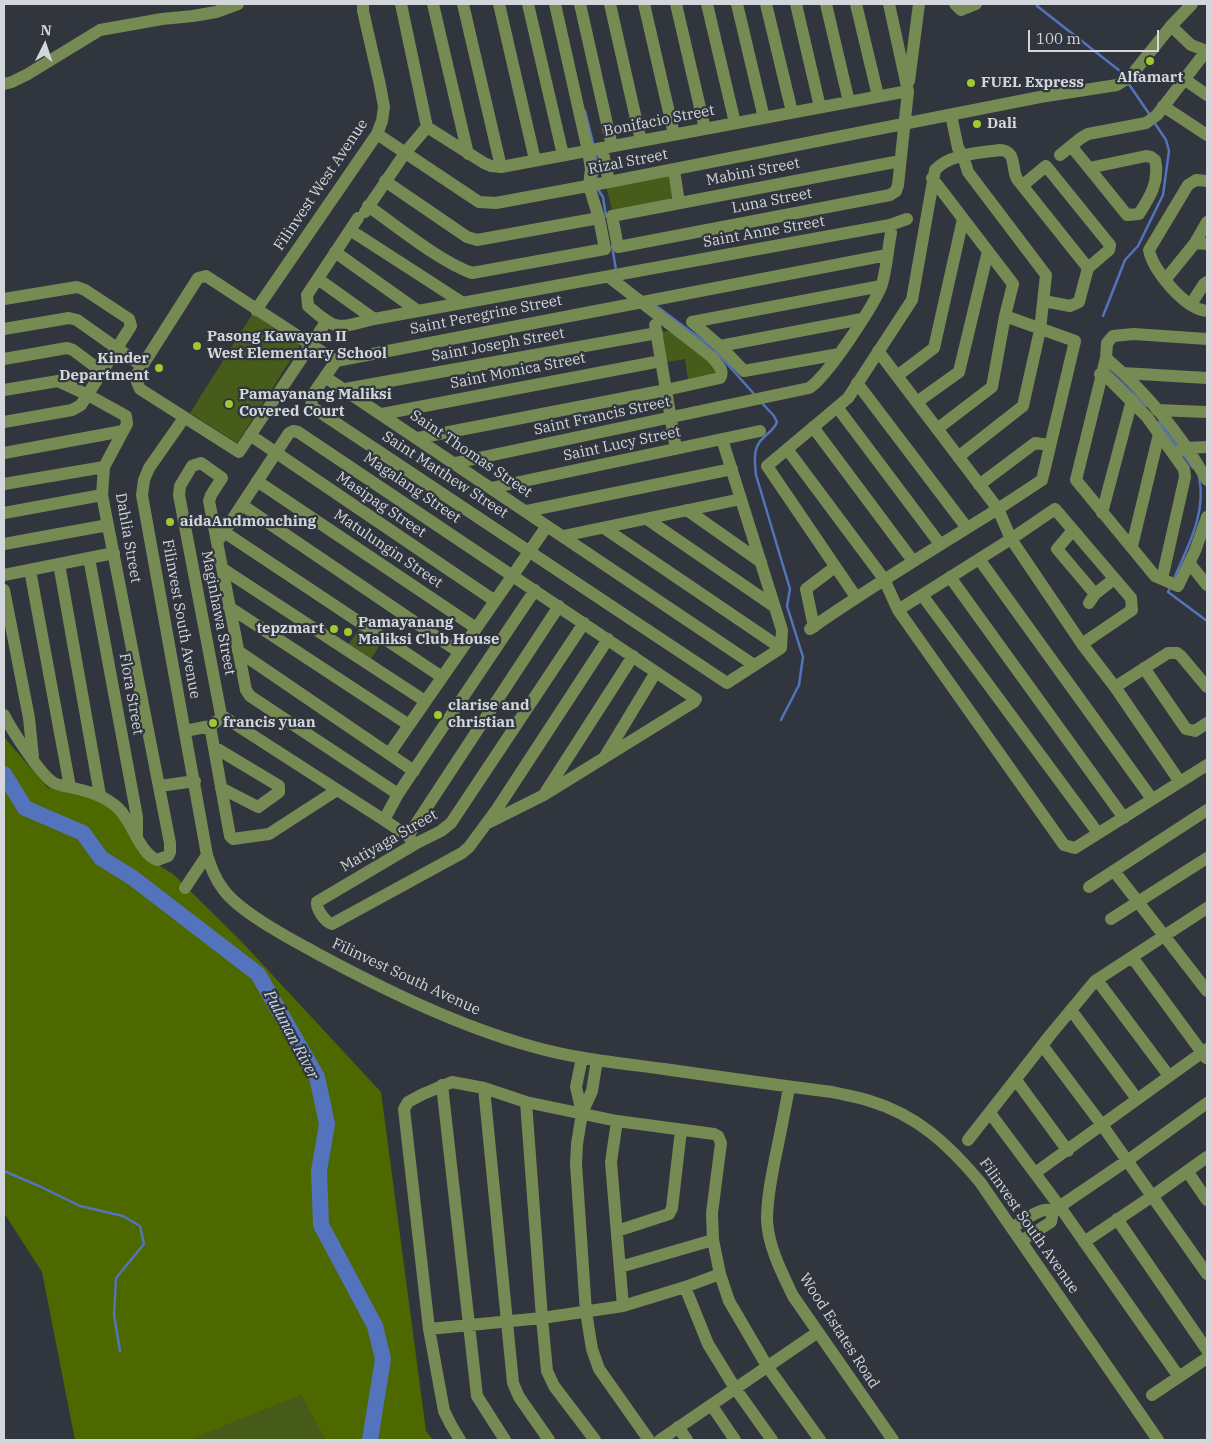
<!DOCTYPE html>
<style>
body{margin:0}
#map{position:relative;width:1211px;height:1444px;overflow:hidden;background:#31353e;font-family:"IBM Plex Serif",serif}
canvas{display:block}
.frame{position:absolute;inset:0;border:5px solid #d3d6db;pointer-events:none}
.north{position:absolute;left:20px;top:20px;width:50px;height:50px;-webkit-text-stroke:4px #31353e;paint-order:stroke;rotate:4deg;font-size:14px;font-weight:700;line-height:20px;text-align:center;color:#d3d6db}
.north::after{content:'';display:block;margin:auto;width:18px;height:22px;background:#d3d6db;clip-path:polygon(50% 0,100% 100%,50% 72%,0 100%)}
.scale{position:absolute;left:1028px;top:30px;width:131px;height:22px;box-sizing:border-box;border:2px solid #d3d6db;border-top:0;padding-left:6px;font-size:15px;line-height:18px;white-space:nowrap;color:#d3d6db;-webkit-text-stroke:4px #31353e;paint-order:stroke}
</style>
<div id="map">
<canvas width="1211" height="1444"></canvas>
<div class="frame"></div>
<div class="north">N</div>
<div class="scale">100 m</div>
</div>
<script>
const ctx = document.querySelector('canvas').getContext('2d');
ctx.lineJoin = 'round';
function paint(path, color) { ctx.fillStyle = color; ctx.fill(path, 'evenodd'); }
function trace(path, color, width, dash) { ctx.strokeStyle = color; ctx.lineWidth = width; ctx.lineCap = dash ? 'butt' : 'round'; ctx.setLineDash(dash || []); ctx.stroke(path); }
function drawText(font, color, halo, rows, align = 'center') {
  ctx.font = font + ' "IBM Plex Serif",serif'; ctx.lineWidth = 4.5; ctx.setLineDash([]); ctx.textBaseline = 'middle'; ctx.strokeStyle = halo; ctx.fillStyle = color; for (const [text, x, y, turn = 0] of rows) {
    ctx.save(); ctx.translate(x, y); ctx.rotate((+turn || 0) * Math.PI / 180); ctx.textAlign = isNaN(turn) ? turn : align; if (halo) ctx.strokeText(text, 0, 0); ctx.fillText(text, 0, 0); ctx.restore();
  }
}
paint(new Path2D(`
 M669,175L673,200L612,210L606,186Z
 M253,313L301,344L237,443L190,413Z
 M667,331L671,332L712,362L716,372L713,375L688,380L685,359L667,362L661,336L663,332Z
 M361,626L383,640L371,659L349,644Z
 M301,1395L325,1440H191Z`), '#475b1a');
paint(new Path2D(`
 M4,737L48,788L103,800L118,815L139,853L173,874L241,941L381,1092L426,1431L433,1440H325L301,1395L191,1440H75L42,1272L4,1213Z`), '#4e6800');
trace(new Path2D(`
 M1037,4V6L1120,71L1123,76
 M1128,83L1150,115
 M585,111L594,147
 M595,154L599,169L596,178
 M597,188L603,197L606,216
 M612,246L616,270
 M655,305L714,349L754,394
 M1103,316L1125,260L1138,246L1163,195L1169,151L1166,140L1154,122
 M1107,369L1146,406
 M761,402L774,416L777,422C773,432 764,435 759,443C753,452 755,465 756,475L790,589L787,606L803,657L799,685L781,720
 M1159,422L1178,448
 M1183,454L1193,468
 M1173,581C1187,548 1207,513 1199,477
 M1170,588L1168,592L1207,621
 M4,1171L39,1186L80,1206L123,1216L140,1226L144,1244L116,1278L114,1315L120,1351`), '#5373bc', 2.5);
trace(new Path2D(`
 M4,774L25,808L83,833L101,858L133,878L258,974L317,1077L327,1124L319,1171L321,1225L375,1326L383,1359L370,1440`), '#5373bc', 16);
trace(new Path2D(`
 M401,4L427,127
 M433,4L468,154
 M463,4L501,167
 M499,4L535,160
 M528,4L563,155
 M580,4L612,146
 M610,4L641,141
 M644,4L674,134
 M676,4L705,129
 M707,4L735,123
 M737,4L764,118
 M766,4L792,112
 M796,4L820,107
 M826,4L849,102
 M856,4L878,96
 M889,4L908,91L898,185L896,191L890,195L618,247L612,216L900,161
 M955,4L961,10L976,4
 M1171,26L1191,45L1207,51
 M1184,79L1207,95
 M909,81L919,4
 M4,84L12,82L28,74L100,30L162,19L193,16L216,12L238,4
 M1163,106L1207,135
 M951,115L958,148L963,156L968,172L1046,275L1040,330L1023,406L958,457
 M427,127L484,163L491,166L501,167L908,91
 M377,134L479,202L496,203L609,182L1040,97L1117,85L1130,77L1171,26L1192,4
 M1071,146L1089,168
 M602,148L609,182
 M1060,155L1081,138L1088,134L1146,123L1157,115L1207,50
 M1146,156L1151,157L1155,160C1160,181 1150,197 1139,214L1127,215L1089,168Z
 M674,170L679,203
 M932,178L1013,284L1005,316L992,387L937,429
 M385,181L467,237L477,240L599,218
 M1207,181L1196,180L1188,185L1149,250C1153,271 1185,309 1207,311
 M1023,185L1046,166L1110,245L1109,250L1088,268L1079,302L1070,306L1044,301
 M368,206C398,227 439,261 472,273L605,249L599,218L589,186L591,169L588,151L555,4
 M365,212L405,153L427,127
 M358,218L307,295L308,306C338,332 337,328 374,319L890,225L907,219
 M350,230L463,303
 M1195,243L1207,244
 M335,252L418,311
 M318,279L374,319
 M1165,280L1195,243L1207,222
 M4,299L77,287L85,290L129,319L131,326L81,405L72,410L4,422
 M1191,304L1204,284L1207,282
 M256,310L377,134L382,121L384,107L380,85L363,11V4
 M326,322C297,365 268,409 239,452L140,389L137,382V374L198,278L206,276L336,361
 M692,322L881,286
 M692,322L720,346L744,371L839,354
 M655,325L676,449
 M4,329L69,318L77,320L142,366
 M1207,339L1134,334L1113,336L1107,343L1106,358L1076,480L1155,576L1178,586L1195,551L1207,517
 M720,346L862,319
 M878,351L998,509L1042,480L1075,341L1005,316
 M1106,358C1146,392 1181,435 1207,480
 M4,359L67,348L73,350L101,371
 M336,361L311,397L312,407L727,683L781,648L782,630L722,439
 M336,361L887,255
 M1123,373L1207,378
 M1100,374L1107,377L1147,417L1184,469L1185,477L1162,579
 M897,376L934,348L963,219
 M325,377L754,665
 M857,383L967,528
 M345,389L657,333
 M4,390L58,381L88,395L126,416L127,424L104,467L102,495L170,843V852L168,856L157,860C139,853 133,822 118,808C104,795 87,791 69,787C64,786 58,785 54,783C41,776 11,729 4,715
 M917,402L959,372L988,251
 M837,407L940,544
 M1157,410L1207,412
 M382,414L661,361
 M184,418L149,468L144,480L142,495L207,855C211,867 215,879 223,889C239,912 291,939 316,953C385,990 458,1026 534,1047C576,1059 620,1063 664,1069C720,1077 776,1085 832,1092C845,1095 858,1097 870,1101C917,1115 949,1145 980,1182L1158,1440
 M813,427L913,561
 M250,435L495,601
 M418,438L666,390L720,378C725,370 717,364 712,357L609,277
 M787,449L884,579L898,610L1011,539L1082,644L1132,610L1131,598L1055,509L1011,539L998,509C935,548 871,586 810,629
 M1180,451L1186,448L1207,447
 M4,453L123,431
 M455,463L809,388C827,377 872,308 881,287C886,274 888,248 891,233L890,225
 M257,481L476,628
 M4,484L104,467
 M979,485L1035,443L1050,445
 M491,488L760,431
 M242,505L459,652
 M687,510L761,562
 M527,511L732,469
 M4,513L102,495
 M1102,513L1132,400
 M647,519L775,607
 M604,528L781,648
 M1073,530L1057,549L1095,594L1089,603
 M224,532L442,677
 M563,536L741,499
 M218,541L289,433L293,431L298,432L696,699L694,702L544,795L486,824
 M4,544L108,525
 M1132,546L1159,434
 M89,558L137,817V834
 M979,559L1152,799
 M59,564L100,795
 M1190,564L1207,585
 M223,569L425,701
 M30,570L70,787
 M4,575L114,553
 M950,577L1124,818
 M4,590L29,718L33,757
 M1095,594L1114,579
 M922,595L1098,833
 M856,597L767,466L848,398L912,300L935,170C949,154 979,153 1000,150C1017,151 1011,168 1017,179L1088,268
 M229,607L409,725
 M898,610L1064,845L1075,848L1207,765
 M584,623L451,823L441,831L415,844L317,902C316,909 325,922 332,924L462,853L469,847L497,809L608,639
 M814,627L806,589L835,567
 M1082,644L1115,687L1168,653H1177L1181,656L1207,687
 M238,651L414,771
 M1144,668L1186,729L1195,731L1207,723
 M1115,687L1180,782
 M221,715L179,495L180,486L192,466L201,463L222,478L211,495L209,501L246,690L250,696L398,794
 M221,715L384,820L408,836L413,842
 M210,726L230,836L233,839L269,834L337,790
 M185,731L210,726L217,721
 M214,747L279,786V792L258,807L221,788
 M389,754L547,526
 M604,758L656,672
 M160,786L195,781
 M545,793L633,656
 M384,820L398,794L535,590
 M408,836L559,606
 M1114,871L1207,991
 M1089,887L1207,810
 M185,888L207,855
 M1111,919L1207,858
 M1132,957L1206,1058
 M1097,980L1169,1076
 M1071,1010L1137,1099
 M1042,1045L1102,1125L1207,1274
 M597,1060L592,1091L582,1113L577,1144L576,1164L586,1312L592,1349L599,1369L649,1440
 M1016,1080L1068,1151
 M442,1085L477,1396L505,1440
 M789,1087C785,1111 780,1135 775,1159C771,1179 767,1199 767,1220C768,1246 782,1273 793,1296L893,1440
 M484,1088L513,1383L519,1397L549,1440
 M526,1102L542,1318L547,1371L554,1386L595,1440
 M582,1113L576,1087L582,1058
 M990,1113L1060,1207L1179,1377
 M617,1121L611,1162L623,1306
 M968,1140L1051,1034L1095,981L1207,908
 M1187,1171L1207,1200
 M1035,1173L1207,1049
 M1053,1211L1131,1158L1207,1103
 M1117,1219L1207,1350
 M1012,1228C1022,1222 1042,1205 1053,1211L1051,1222L1021,1241
 M617,1231L669,1214L672,1208L681,1130
 M1084,1242L1154,1195L1207,1157
 M620,1267L713,1240
 M685,1287L708,1344L735,1388L772,1440
 M429,1329L542,1318L623,1306L685,1287L720,1274
 M1152,1395L1207,1358
 M712,1406L735,1440
 M678,1427L687,1440
 M460,1440L451,1425L444,1411L429,1329L404,1109L408,1102L423,1094L452,1082L484,1088L526,1102L617,1121L714,1134L718,1136L721,1143L712,1213L713,1240L720,1274L729,1301L767,1366L820,1440
 M660,1440L818,1332`), '#768a53', 12);
for (const [x, y, r, color] of [
 [1150,61,5,"#9fca2e"],
 [971,83,5,"#9fca2e"],
 [977,124,5,"#9fca2e"],
 [197,346,5,"#9fca2e"],
 [159,368,5,"#9fca2e"],
 [229,404,5,"#9fca2e"],
 [170,522,5,"#9fca2e"],
 [334,629,5,"#9fca2e"],
 [348,632,5,"#9fca2e"],
 [438,715,5,"#9fca2e"],
 [213,723,5,"#9fca2e"]
]) { const dot = new Path2D(); dot.arc(x, y, r, 0, 2 * Math.PI); ctx.fillStyle = color; ctx.fill(dot); trace(dot, '#31353e', 2); }
drawText('bold 15px', '#d3d6db', '#31353e', [
 ["Alfamart",1150,78,"center"],
 ["FUEL Express",981,83],
 ["Dali",987,124],
 ["Pasong Kawayan II",207,337],
 ["West Elementary School",207,354],
 ["Kinder",149,359,"right"],
 ["Department",149,376,"right"],
 ["Pamayanang Maliksi",239,395],
 ["Covered Court",239,412],
 ["aidaAndmonching",180,522],
 ["Pamayanang",358,623],
 ["Maliksi Club House",358,640],
 ["tepzmart",324,629,"right"],
 ["clarise and",448,706],
 ["christian",448,723],
 ["francis yuan",223,723]
], 'left');
drawText('15px', '#d3d6db', '#31353e', [
 ["Bonifacio Street",659,121,-11],
 ["Rizal Street",628,162,-11],
 ["Mabini Street",753,172,-11],
 ["Filinvest West Avenue",321,185,-56],
 ["Luna Street",772,201,-11],
 ["Saint Anne Street",764,232,-10],
 ["Saint Peregrine Street",486,315,-11],
 ["Saint Joseph Street",498,345,-10],
 ["Saint Monica Street",518,371,-11],
 ["Saint Francis Street",602,416,-12],
 ["Saint Lucy Street",622,444,-12],
 ["Saint Thomas Street",471,454,34],
 ["Saint Matthew Street",445,475,33],
 ["Magalang Street",412,488,34],
 ["Masipag Street",381,505,34],
 ["Dahlia Street",128,538,80],
 ["Matulungin Street",388,549,34],
 ["Maginhawa Street",218,613,79],
 ["Filinvest South Avenue",181,619,80],
 ["Flora Street",131,694,80],
 ["Matiyaga Street",389,841,-30],
 ["Filinvest South Avenue",406,977,25],
 ["Filinvest South Avenue",1029,1226,55],
 ["Wood Estates Road",839,1331,57]
]);
drawText('italic 16px', '#ced8ed', '#31353e', [
 ["Pulunan River",291,1035,62]
]);
</script>
